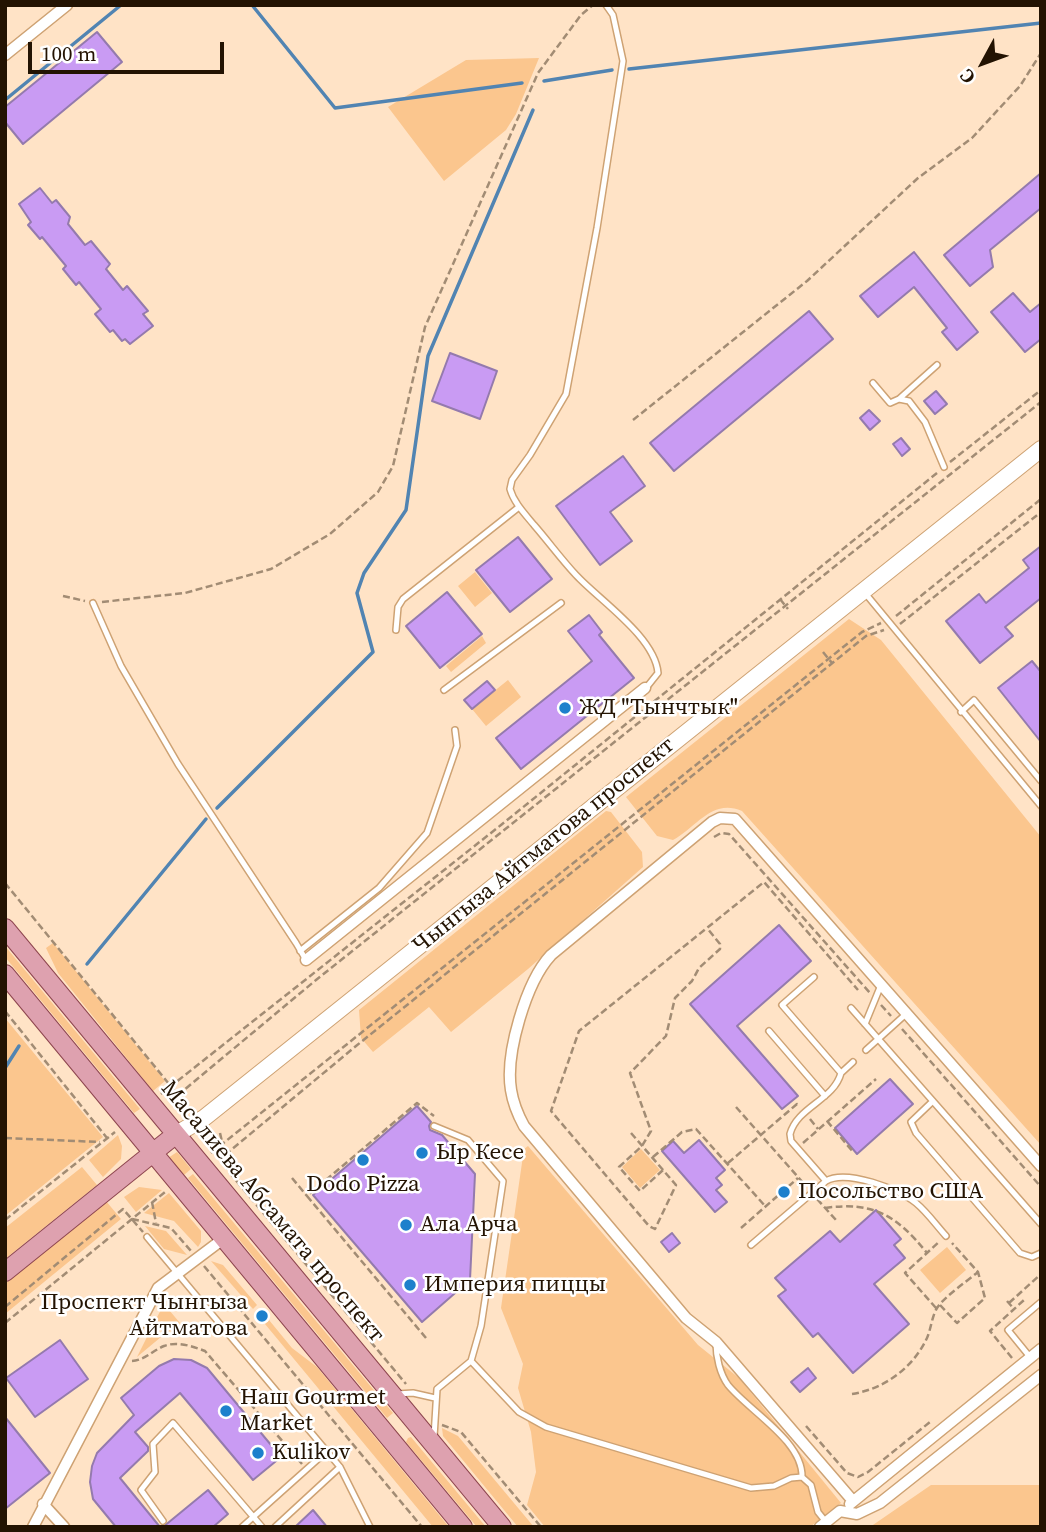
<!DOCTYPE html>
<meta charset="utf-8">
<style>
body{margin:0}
#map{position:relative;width:1046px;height:1532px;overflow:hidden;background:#ffe3c6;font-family:"Source Serif 4",serif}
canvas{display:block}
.frame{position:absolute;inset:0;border:7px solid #231302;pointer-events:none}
.north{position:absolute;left:948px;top:28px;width:70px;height:70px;-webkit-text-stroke:5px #fff;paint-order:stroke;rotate:229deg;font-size:19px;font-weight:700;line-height:28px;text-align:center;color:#231302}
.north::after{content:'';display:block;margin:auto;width:24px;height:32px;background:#231302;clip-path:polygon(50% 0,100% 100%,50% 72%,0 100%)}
.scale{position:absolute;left:28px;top:42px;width:196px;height:32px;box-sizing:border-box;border:4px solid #231302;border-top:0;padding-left:9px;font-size:21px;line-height:24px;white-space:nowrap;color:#231302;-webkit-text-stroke:5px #fff;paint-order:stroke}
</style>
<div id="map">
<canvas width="1046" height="1532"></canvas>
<div class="frame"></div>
<div class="north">С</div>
<div class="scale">100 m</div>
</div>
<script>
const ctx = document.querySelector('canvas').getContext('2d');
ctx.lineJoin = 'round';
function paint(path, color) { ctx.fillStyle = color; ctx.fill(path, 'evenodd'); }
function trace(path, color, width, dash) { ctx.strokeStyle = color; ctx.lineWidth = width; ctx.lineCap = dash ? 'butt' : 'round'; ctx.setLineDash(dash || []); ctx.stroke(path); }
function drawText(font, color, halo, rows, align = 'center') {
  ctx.font = font + ' "Source Serif 4",serif'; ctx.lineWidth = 5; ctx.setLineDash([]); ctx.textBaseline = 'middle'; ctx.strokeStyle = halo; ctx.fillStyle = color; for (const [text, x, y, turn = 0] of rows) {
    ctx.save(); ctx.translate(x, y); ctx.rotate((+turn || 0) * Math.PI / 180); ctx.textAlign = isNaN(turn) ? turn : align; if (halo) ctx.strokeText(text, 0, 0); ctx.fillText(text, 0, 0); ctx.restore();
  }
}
paint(new Path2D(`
 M539,58L516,114L506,130L444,181L388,107L466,60Z
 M475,572L492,593L475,607L458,586Z
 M849,619L881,640L1041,837V1145L742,811C712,798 697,827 673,840L657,836L626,797Z
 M482,636L486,643L451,672L446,666Z
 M508,680L521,697L486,726L472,709Z
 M606,811L611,812L642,852L643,867L528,969L451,1032L429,1007L373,1052L361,1038L359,1010Z
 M53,943L165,1081L153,1091L58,973L46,948Z
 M5,946L140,1109L134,1113L5,957Z
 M5,1018L103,1137L5,1216Z
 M118,1135L122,1146L121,1159L103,1177L89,1160Z
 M528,1146L698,1345L739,1378L841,1503L810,1527H545L527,1505L536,1472L531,1432L518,1388L523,1364L501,1308L524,1149Z
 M641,1149L660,1170L640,1188L622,1167Z
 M177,1152L191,1169L184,1175L168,1158Z
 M82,1167L97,1185L5,1259V1228Z
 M193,1174L393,1413L387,1418L188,1178Z
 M139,1187L162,1190L136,1212L124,1197Z
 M169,1193L201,1231V1242L198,1247L174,1221L144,1213Z
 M106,1201L121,1219L5,1314V1284Z
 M145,1226L166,1231L187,1255L164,1249Z
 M947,1247L966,1270L940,1293L920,1270Z
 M211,1261L223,1265L257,1305L253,1309Z
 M164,1304L180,1323L166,1334L155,1321Z
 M269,1320L292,1348L317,1367L449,1527H433L265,1324Z
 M152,1327L161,1337L137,1357Z
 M442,1428L458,1436L534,1527H518L443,1436Z
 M411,1437L486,1527H477L406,1442L408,1438Z
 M931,1485H1041V1527H870Z`), '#fbc68e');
trace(new Path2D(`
 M252,5L335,108L522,83
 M629,69L1041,23
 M544,81L612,70
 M5,100L121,5
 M217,808L373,652L357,593L364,573L406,510L428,356L533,110
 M87,964L206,819
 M5,1068L19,1046`), '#5184b2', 3.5);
const building = new Path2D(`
 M97,32L122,62L23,144L5,122V107Z
 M1041,173V208L990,250L993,267L970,286L944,255Z
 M40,188L52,203L56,200L70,217L68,224L85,245L91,241L110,264L106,269L123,290L127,286L148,311L143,314L153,326L130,344L125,339L122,341L113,330L110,332L95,314L101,309L79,282L76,285L63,269L66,266L42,237L40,239L28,225L31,222L19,204Z
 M914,252L978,332L957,350L942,332L947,328L914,287L878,317L860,296Z
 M1013,293L1030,312L1041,303V339L1025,352L991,312Z
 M809,311L833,339L674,471L650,443Z
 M450,353L497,371L480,419L432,401Z
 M936,391L947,404L935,414L924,401Z
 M869,410L880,421L870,430L860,418Z
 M901,438L910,449L902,456L893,444Z
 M623,456L645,486L610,512L632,541L600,565L556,506Z
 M518,537L552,579L510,612L476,570Z
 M1041,546V598L1005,627L1013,636L980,663L946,621L979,594L986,603L1029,568L1023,560Z
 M447,592L482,634L440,668L406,626Z
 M589,615L602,632L599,635L634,678L521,769L496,738L592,661L568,631Z
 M1032,661L1041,672V742L998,688Z
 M487,681L495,690L472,709L464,700Z
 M779,925L811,961L737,1026L798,1096L782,1109L690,1004Z
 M890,1079L913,1104L857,1154L835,1128Z
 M417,1106L431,1122L429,1126L430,1130L442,1135L475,1174L470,1280L422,1322L313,1195Z
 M699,1140L725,1170L716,1178L722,1185L716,1190L727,1202L715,1212L662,1151L673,1141L684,1153Z
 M876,1210L901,1239L894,1245L905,1258L874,1284L909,1324L853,1373L818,1333L813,1337L778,1296L786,1290L775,1278L830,1231L840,1242Z
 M672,1233L680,1243L669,1252L661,1242Z
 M60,1340L88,1379L35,1417L6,1378Z
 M174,1359L191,1360L207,1368L281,1457L253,1480L180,1393L135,1432L148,1447V1451L120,1478L160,1527H116L93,1499L90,1482L92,1466L97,1453L134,1415L121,1398L159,1366Z
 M808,1368L816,1378L800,1392L791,1382Z
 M5,1417L50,1473L5,1509Z
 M208,1490L228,1514L213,1527H163Z
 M313,1510L327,1527H295Z`);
paint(building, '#c99bf3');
trace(building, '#947aad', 2);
const service = new Path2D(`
 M606,5L613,15L623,61L597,228L566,394L530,455L512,480L510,489C514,503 525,514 534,525C548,541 561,559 576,575C599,600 655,637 658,673L646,688
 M873,383L890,403L899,399L909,401L925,422L944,467
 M899,399L937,365
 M865,593L1041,806
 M93,603L121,666L178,764L296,943L306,960
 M396,630L398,607L403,599L519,507
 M444,690L561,603
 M961,712L974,700L1041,781
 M300,951L379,888L427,833L457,746L455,730
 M814,977L782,1005L841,1073C834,1100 797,1107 790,1134L791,1141L826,1181
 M851,1008L1041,1224
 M865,1024L881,985
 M769,1031L825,1096
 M866,1050L906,1014
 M841,1073L853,1062
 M933,1101L911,1122L916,1133L1020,1253L1032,1257L1041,1253
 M434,1126L468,1140L503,1181L481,1326L471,1361L437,1389L434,1437
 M147,1237L340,1467L370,1527
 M751,1245L826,1181C846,1169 899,1189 916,1203C927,1212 936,1225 946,1236
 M716,1343C716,1357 720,1374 728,1385C749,1411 803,1441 802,1477
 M1030,1357L1008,1330L1041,1302
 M471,1361L519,1412L546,1427L751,1488L774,1486L791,1478L802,1477L811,1485L818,1512L826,1522
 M397,1394L413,1393L435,1398
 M163,1521L141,1490L155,1472L153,1444L173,1423L262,1527
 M242,1527L327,1451
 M275,1527L340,1467`);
const minor = new Path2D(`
 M5,55L67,5
 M306,960L645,688
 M853,1501L716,1342L686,1318L524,1126C518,1115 513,1103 511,1090C505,1054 526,982 551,955L712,822L720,818L735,819L1041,1166
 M43,1504L64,1527
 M850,1504L1041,1349
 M33,1527L158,1288L223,1239
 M820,1527L840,1511L857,1514L880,1503L1041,1375`);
const secondary = new Path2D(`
 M175,1135L204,1118L1041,449`);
const primary = new Path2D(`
 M5,928L502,1527
 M5,974L463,1527
 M5,1272L175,1135`);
trace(service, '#cea273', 8);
trace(minor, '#cea273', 13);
trace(secondary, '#cea273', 18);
trace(primary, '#8e464f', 20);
trace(new Path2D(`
 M633,420L807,281L918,178L972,138L1020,86L1041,53
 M950,462L1041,390
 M63,596L85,601
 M780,599L788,609
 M102,602L185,593L271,569L330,534L378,492L393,466L425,327L538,73L581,15L593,5
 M896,616L1041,499
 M900,624L1041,512
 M823,652L832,663
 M714,837L721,833L729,834L870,993
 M5,883L178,1095L316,980L1041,402
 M881,1005L891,1016
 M5,1011L107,1138
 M902,1029L1041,1187
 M161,1094L501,825L937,473
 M736,1107L806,1186
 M810,1119L818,1129
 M827,1121L854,1153
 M220,1133L225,1155L223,1161L229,1172L406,1384
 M631,1133L676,1185L655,1229L649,1226L551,1111L579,1031L764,882L858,990
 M5,1138L100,1142
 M803,1143L876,1079
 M211,1153L862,632L881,623
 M225,1155L356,1046L866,636L884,630
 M225,1155L238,1165
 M653,1157L682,1132L696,1129L766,1207
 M728,1163L797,1104L799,1106
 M663,1170L640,1191L619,1167L642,1146L651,1131L630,1073L666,1036L675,998L692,981L699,968L720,949V944L707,928
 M292,1178L307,1196
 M817,1199L836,1220
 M152,1202L156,1223
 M825,1208C874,1201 897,1216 927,1253
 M132,1219L171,1228L191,1251
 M5,1220L115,1132
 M741,1228L798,1178
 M204,1266L422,1527
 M1007,1301L1014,1309
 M1009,1303L1041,1274
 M940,1305L957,1323L985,1298L978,1272
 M5,1307L123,1209L143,1232
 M936,1308L905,1273L940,1241
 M5,1323L165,1192
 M426,1338L307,1196L417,1103L434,1116
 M1012,1358L990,1331L1024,1300
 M132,1361C145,1360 152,1351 164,1346C177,1341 192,1346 205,1351L302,1464
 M852,1394C884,1389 913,1368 927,1338C931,1329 932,1316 937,1308C945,1296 966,1282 978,1272L952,1243
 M442,1425L461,1432L541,1527
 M806,1426L847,1473L858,1477L868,1472L930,1422
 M289,1447L302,1450L308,1454`), '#a28c74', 2.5, [7, 3.5]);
trace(service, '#fff', 5);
trace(minor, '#fff', 10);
trace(secondary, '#fff', 16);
trace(primary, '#dea1af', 18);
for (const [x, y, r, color] of [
 [565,708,7,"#1d80cc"],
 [422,1153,7,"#1d80cc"],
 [363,1160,7,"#1d80cc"],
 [784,1192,7,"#1d80cc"],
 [406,1225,7,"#1d80cc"],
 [410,1285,7,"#1d80cc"],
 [262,1316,7,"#1d80cc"],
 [226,1411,7,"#1d80cc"],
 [258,1453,7,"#1d80cc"]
]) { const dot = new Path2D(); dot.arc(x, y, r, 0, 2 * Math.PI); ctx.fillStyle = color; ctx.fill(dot); trace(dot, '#fff', 2.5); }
drawText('23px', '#231302', '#fff', [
 ["ЖД \"Тынчтык\"",579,708],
 ["Ыр Кесе",436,1153],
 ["Dodo Pizza",363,1185,"center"],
 ["Посольство США",798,1192],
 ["Ала Арча",420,1225],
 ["Империя пиццы",424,1285],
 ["Проспект Чынгыза",248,1303,"right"],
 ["Айтматова",248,1329,"right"],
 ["Наш Gourmet",240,1398],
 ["Market",240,1424],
 ["Kulikov",272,1453]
], 'left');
drawText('23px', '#231302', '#fff', [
 ["Чынгыза Айтматова проспект",544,846,-39],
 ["Масалиева Абсамата проспект",272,1212,50]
]);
</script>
